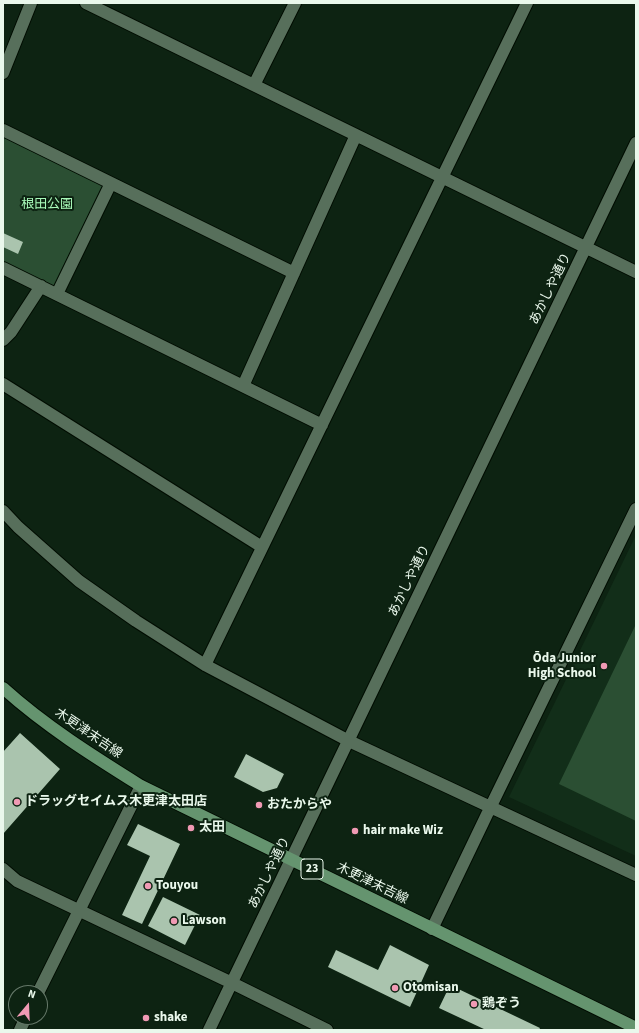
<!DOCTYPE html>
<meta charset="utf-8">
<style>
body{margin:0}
#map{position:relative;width:639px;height:1033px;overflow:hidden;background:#0d2312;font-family:"Source Sans 3",sans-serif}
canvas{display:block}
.frame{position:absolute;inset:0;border:4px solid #eaf8ec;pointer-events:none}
.north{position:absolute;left:8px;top:985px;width:40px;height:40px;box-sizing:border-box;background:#0d2312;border:1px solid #657869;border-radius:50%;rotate:19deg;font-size:11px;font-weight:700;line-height:16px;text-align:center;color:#eaf8ec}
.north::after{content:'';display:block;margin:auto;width:14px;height:18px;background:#f09ab4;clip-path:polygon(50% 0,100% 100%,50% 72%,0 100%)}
</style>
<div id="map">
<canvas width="639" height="1033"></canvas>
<div class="frame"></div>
<div class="north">N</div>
</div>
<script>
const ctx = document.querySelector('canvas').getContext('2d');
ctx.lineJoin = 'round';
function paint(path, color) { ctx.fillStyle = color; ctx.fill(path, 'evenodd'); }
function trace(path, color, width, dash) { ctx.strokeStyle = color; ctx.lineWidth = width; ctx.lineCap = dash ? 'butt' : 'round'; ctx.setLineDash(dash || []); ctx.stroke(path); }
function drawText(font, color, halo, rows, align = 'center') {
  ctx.font = font + ' "Source Sans 3","Noto Sans JP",sans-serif'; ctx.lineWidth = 4; ctx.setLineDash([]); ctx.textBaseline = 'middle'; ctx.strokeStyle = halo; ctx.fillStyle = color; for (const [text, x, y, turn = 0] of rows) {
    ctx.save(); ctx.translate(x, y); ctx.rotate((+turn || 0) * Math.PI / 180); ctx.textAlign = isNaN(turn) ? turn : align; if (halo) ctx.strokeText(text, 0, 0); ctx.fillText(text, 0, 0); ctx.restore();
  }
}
paint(new Path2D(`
 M636,535V856L509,797Z`), '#122e19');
paint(new Path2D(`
 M3,134L105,185L55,289L3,263Z
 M636,624V821L559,784Z`), '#2b4f33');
paint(new Path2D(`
 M3,233L23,242L18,254L3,247Z
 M20,733L60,769L3,834V752Z
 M246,754L284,774L277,788L263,792L234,777Z
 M138,824L180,844L142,924L122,915L150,856L127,845Z
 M163,897L200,915L185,945L148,926Z
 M390,945L429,965L410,1007L328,967L336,950L378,970Z
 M450,985L540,1028L539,1030H486L439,1008Z`), '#aac4ae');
const minor = new Path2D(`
 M86,3L636,272
 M3,73L31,3
 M254,85L295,3
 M3,130L294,273
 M3,268L322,425
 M57,294L111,183
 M3,340L11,332L41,286
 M3,384L262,547
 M243,386L356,135
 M3,511L18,527L79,581L136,621L205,665L349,741L636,875
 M205,665L527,3
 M3,869L17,881L232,983L327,1030
 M432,929L491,806L636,509
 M38,993L141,786
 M20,1030L26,1017
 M209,1030L636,143`);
const major = new Path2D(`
 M3,688C45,726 93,756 141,786L636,1028`);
trace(minor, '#000c01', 14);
trace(major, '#000c01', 14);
trace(minor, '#576f5b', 12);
trace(major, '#65946f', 12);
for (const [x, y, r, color] of [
 [604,666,4,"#f09ab4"],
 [17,802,4,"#f09ab4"],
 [259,805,4,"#f09ab4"],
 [191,828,4,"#f09ab4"],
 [355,831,4,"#f09ab4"],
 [148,886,4,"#f09ab4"],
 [174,921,4,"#f09ab4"],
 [395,988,4,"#f09ab4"],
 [474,1004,4,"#f09ab4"],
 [146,1018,4,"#f09ab4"]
]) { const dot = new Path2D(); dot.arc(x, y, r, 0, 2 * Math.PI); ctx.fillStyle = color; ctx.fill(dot); trace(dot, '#0d2312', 1.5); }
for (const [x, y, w] of [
 [312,869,22]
]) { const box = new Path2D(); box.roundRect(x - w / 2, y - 10, w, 20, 3); ctx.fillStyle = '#0d2312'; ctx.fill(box); trace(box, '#eaf8ec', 1); }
drawText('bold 12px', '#eaf8ec', null, [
 ["23",312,869]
]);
drawText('13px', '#a9faba', '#0d2312', [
 ["根田公園",47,205]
]);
drawText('13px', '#eaf8ec', '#0d2312', [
 ["あかしや通り",551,289,-64],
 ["あかしや通り",410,581,-64],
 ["木更津末吉線",88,734,34],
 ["あかしや通り",270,873,-64],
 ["木更津末吉線",372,884,26]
]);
drawText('bold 13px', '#eaf8ec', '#0d2312', [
 ["Ōda Junior",596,659,"right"],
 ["High School",596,674,"right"],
 ["ドラッグセイムス木更津太田店",25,802],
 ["おたからや",267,805],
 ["太田",199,828],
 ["hair make Wiz",363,831],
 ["Touyou",156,886],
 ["Lawson",182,921],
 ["Otomisan",403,988],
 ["鶏ぞう",482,1004],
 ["shake",154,1018]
], 'left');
</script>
